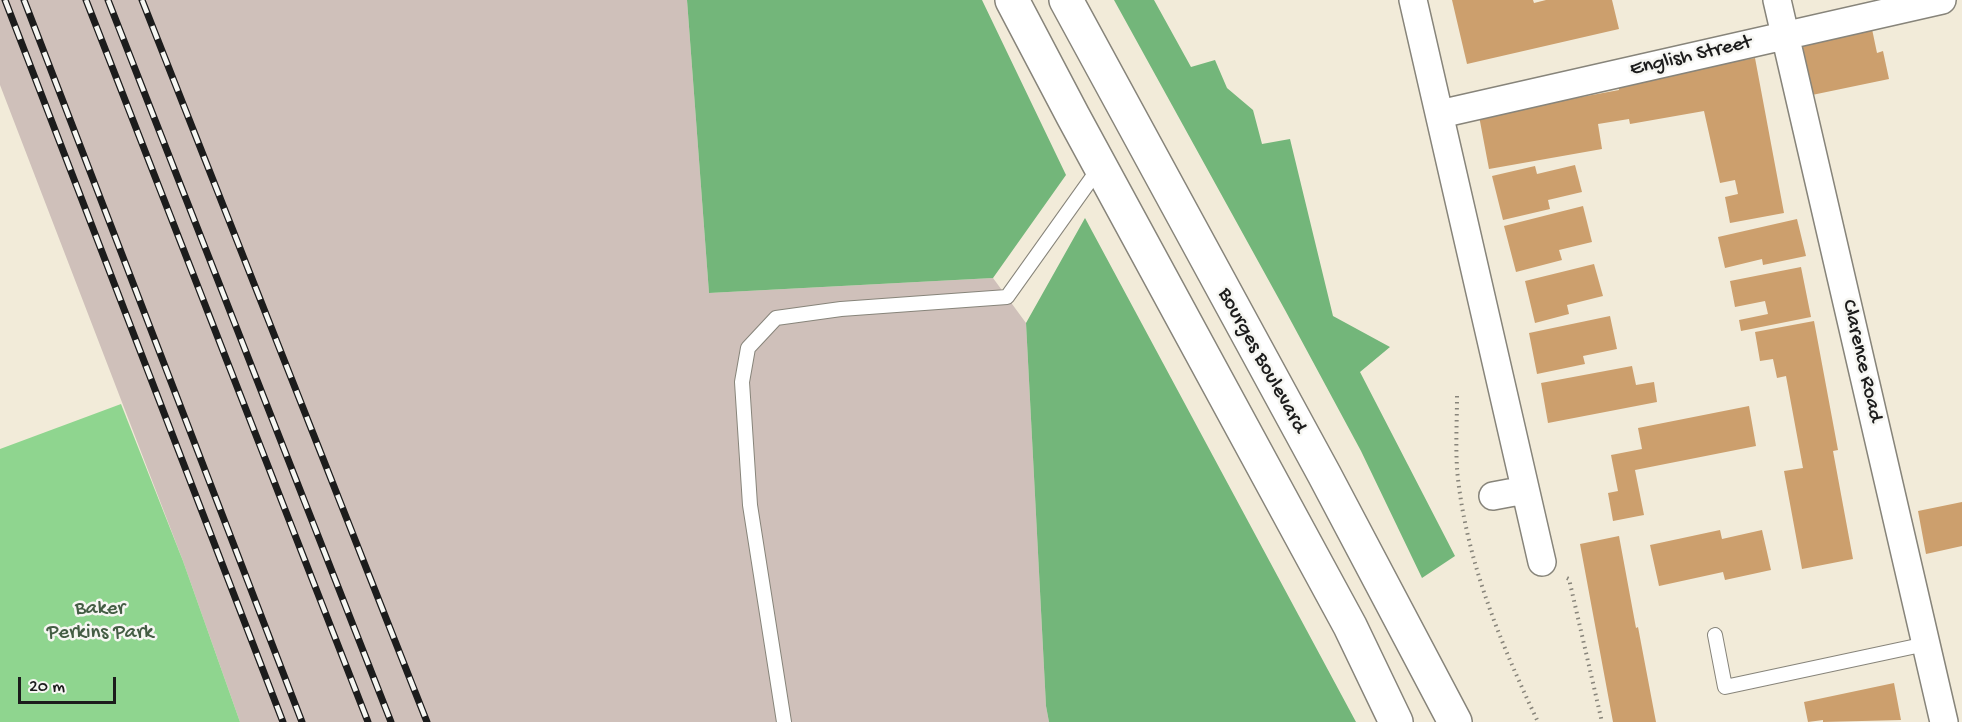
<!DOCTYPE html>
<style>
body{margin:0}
#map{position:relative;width:1962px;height:722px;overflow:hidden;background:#f2ebd9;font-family:"Gochi Hand",sans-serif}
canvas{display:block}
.scale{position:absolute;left:18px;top:677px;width:98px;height:27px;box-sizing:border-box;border:3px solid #1c1c1c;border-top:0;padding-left:8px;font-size:18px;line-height:21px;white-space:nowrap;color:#1c1c1c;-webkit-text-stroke:4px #f6f6f2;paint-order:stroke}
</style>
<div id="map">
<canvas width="1962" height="722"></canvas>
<div class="scale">20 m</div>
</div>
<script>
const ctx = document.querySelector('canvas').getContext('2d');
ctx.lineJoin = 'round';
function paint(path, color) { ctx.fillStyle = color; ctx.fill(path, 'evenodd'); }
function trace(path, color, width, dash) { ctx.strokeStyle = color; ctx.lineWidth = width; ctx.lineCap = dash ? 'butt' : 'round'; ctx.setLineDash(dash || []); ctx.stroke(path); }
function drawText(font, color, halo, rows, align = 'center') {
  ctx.font = font + ' "Gochi Hand",sans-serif'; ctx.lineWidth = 5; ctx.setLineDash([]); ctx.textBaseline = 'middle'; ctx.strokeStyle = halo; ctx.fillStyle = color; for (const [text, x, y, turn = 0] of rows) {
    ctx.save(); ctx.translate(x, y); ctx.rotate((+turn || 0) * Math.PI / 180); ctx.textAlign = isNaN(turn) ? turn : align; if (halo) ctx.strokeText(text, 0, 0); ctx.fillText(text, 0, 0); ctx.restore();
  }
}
paint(new Path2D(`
 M0,0H687L709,293L993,278L1026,323L1046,706L1049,722H240L183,561L0,85Z`), '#cfc0ba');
paint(new Path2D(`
 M121,404L183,561L240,722H0V449Z`), '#8fd58f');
paint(new Path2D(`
 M687,0H982L1066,175L993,278L709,293Z
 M1114,0H1154L1191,67L1215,60L1227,88L1253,110L1262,144L1290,139L1333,316L1390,347L1360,372L1455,556L1422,578L1361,451L1285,310Z
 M1085,218L1356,722H1049L1046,706L1026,323Z`), '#73b67a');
paint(new Path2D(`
 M1452,0H1533L1534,3L1546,0H1612L1619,29L1467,64Z
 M1872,29L1877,53L1883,51L1889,79L1812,95L1802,44Z
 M1755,58L1784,213L1730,223L1725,197L1738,194L1735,180L1720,183L1704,111L1630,124L1629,119L1598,124L1602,149L1489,169L1479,116L1619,90L1618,82Z
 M1575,165L1582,192L1548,200L1550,209L1503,220L1492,176L1535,166L1537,174Z
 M1583,206L1592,242L1559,250L1562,260L1516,272L1504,226Z
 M1797,219L1806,256L1763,265L1762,259L1725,268L1718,237Z
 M1594,264L1603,296L1567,305L1569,314L1535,323L1525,281Z
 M1801,267L1811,317L1741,331L1739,320L1768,314L1765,301L1735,307L1730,281Z
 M1610,316L1617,349L1583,356L1585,364L1537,374L1529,333Z
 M1814,321L1838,450L1833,451L1853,559L1802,569L1784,471L1803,468L1786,376L1777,378L1773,359L1760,361L1755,332Z
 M1632,366L1636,385L1654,382L1657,402L1548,423L1541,383Z
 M1749,406L1756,446L1635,470L1644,515L1613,521L1608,493L1618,491L1611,455L1642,449L1638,428Z
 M1962,502V546L1926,554L1918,511Z
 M1720,530L1722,539L1762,530L1771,570L1725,580L1723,572L1659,586L1650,545Z
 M1619,536L1636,628L1638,627L1656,722H1613L1580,544Z
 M1894,683L1901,720L1823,722V720L1808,722L1804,702Z`), '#cc9f6d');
const service = new Path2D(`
 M1715,635L1725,687L1926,644
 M784,722L750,505L742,382L748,348L776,318L841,309L1007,297L1099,168`);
const minor = new Path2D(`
 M1413,0L1542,562
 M1777,0L1944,722
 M1440,114L1942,0
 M1493,496L1525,490`);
const primary = new Path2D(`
 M1012,0L1073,116L1350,626L1396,722
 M1066,0L1324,474L1455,722`);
trace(service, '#87847a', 16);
trace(minor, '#87847a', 30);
trace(primary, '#87847a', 36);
trace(new Path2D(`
 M1457,396C1457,424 1455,452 1458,479C1468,565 1501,644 1538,722
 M1567,578L1569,579L1602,722`), '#87847a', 4, [1.5, 4.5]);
trace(service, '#fff', 14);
trace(minor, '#fff', 27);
trace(primary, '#fff', 33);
const rail = new Path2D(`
 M5,0L283,722
 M24,0L302,722
 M86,0L368,722
 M108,0L391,722
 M142,0L427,722`);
trace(rail, '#1c1c1c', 7);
trace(rail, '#f6f6f2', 4.5, [14]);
drawText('21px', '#1c1c1c', '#f6f6f2', [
 ["English Street",1691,57,-13],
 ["Bourges Boulevard",1261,361,61],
 ["Clarence Road",1861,361,77]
]);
drawText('21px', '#445d44', '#f6f6f2', [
 ["Baker",100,610],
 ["Perkins Park",100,634]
]);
</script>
